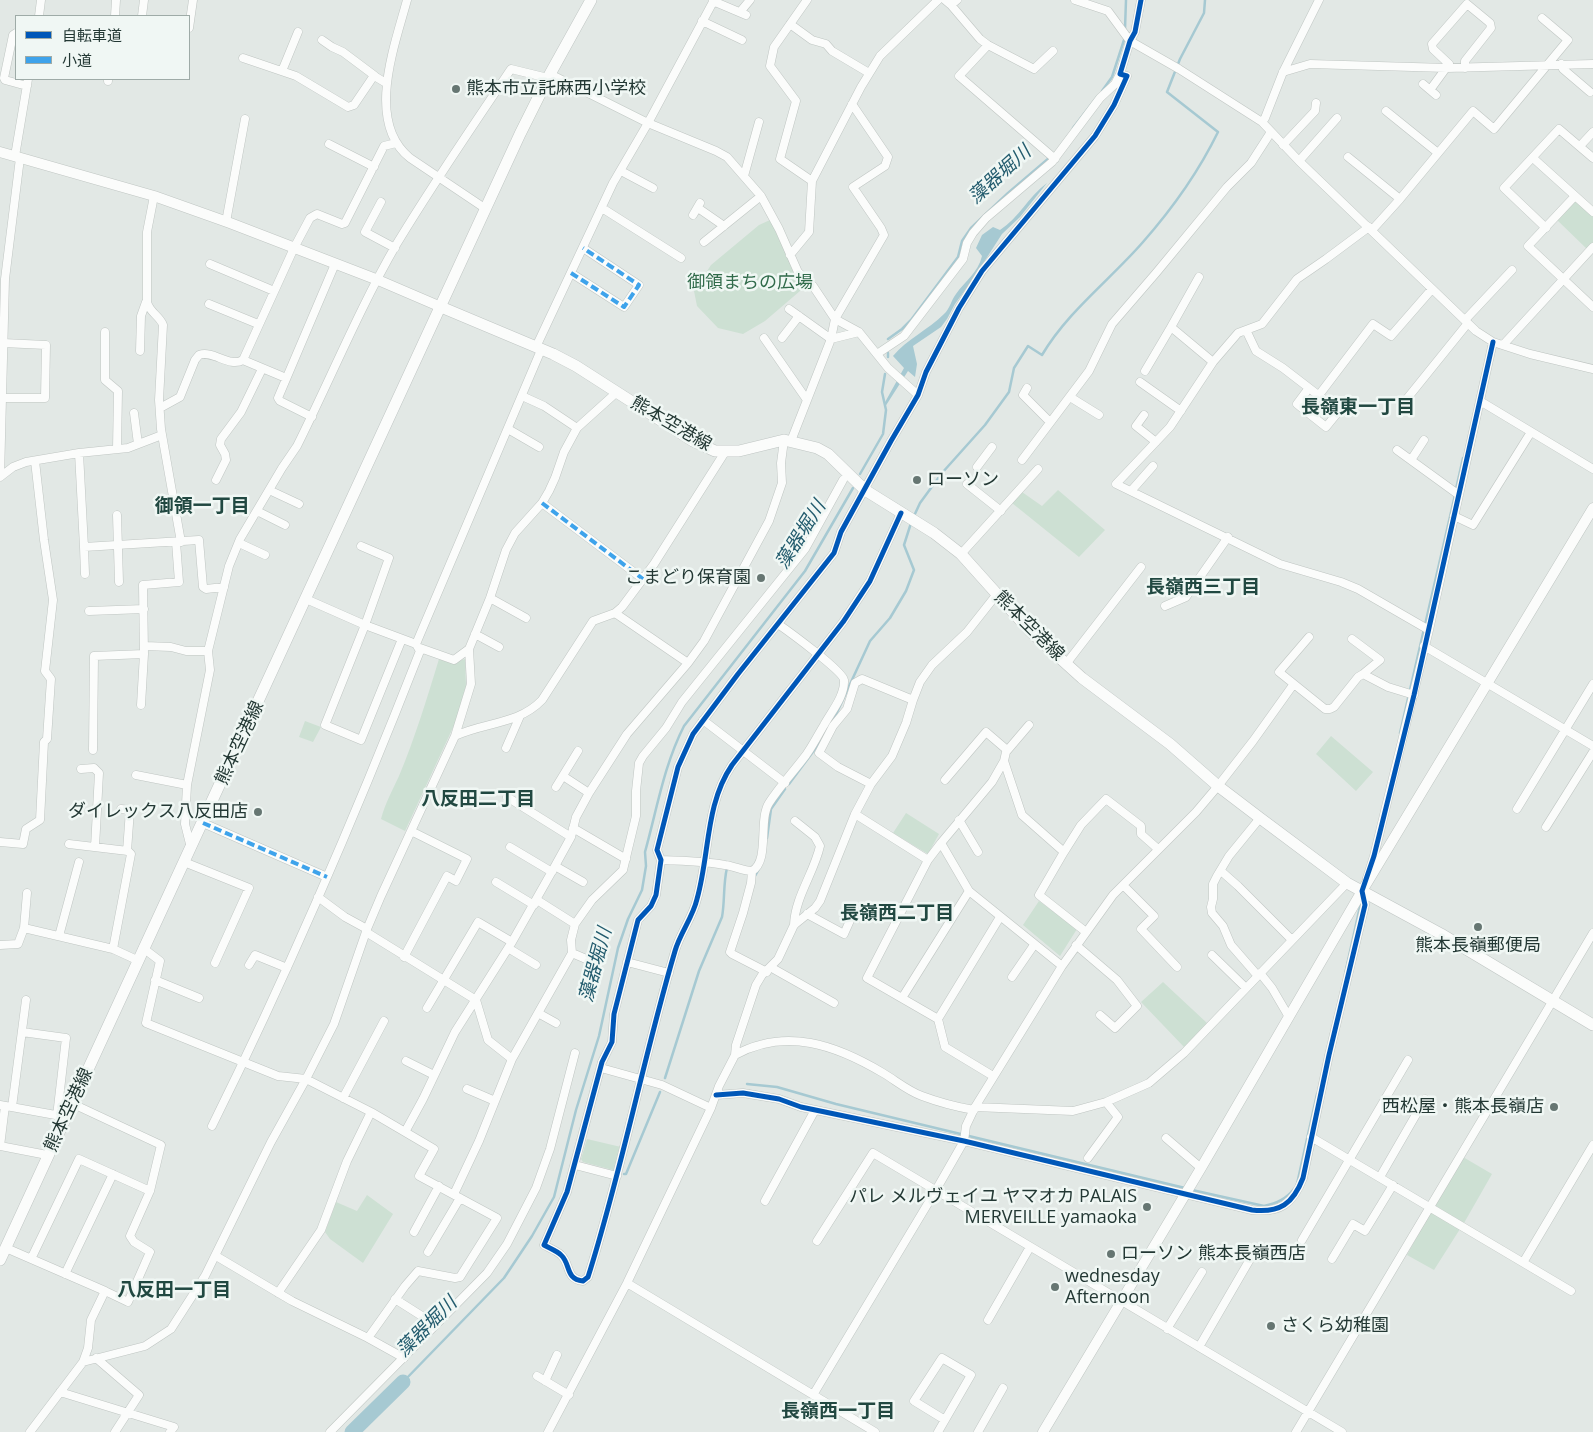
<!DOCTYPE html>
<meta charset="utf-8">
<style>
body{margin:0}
#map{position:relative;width:1593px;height:1432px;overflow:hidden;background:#e2e8e5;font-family:"Open Sans","Noto Sans JP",sans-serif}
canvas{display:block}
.legend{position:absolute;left:15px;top:15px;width:175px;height:65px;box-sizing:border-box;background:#f0f7f4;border:1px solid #9eaba7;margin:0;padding:6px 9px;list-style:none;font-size:15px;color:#233834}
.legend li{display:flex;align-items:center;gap:10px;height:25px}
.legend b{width:25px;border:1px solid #9eaba7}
</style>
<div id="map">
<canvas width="1593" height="1432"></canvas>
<ul class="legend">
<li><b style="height:6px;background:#0057b8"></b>自転車道</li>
<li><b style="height:6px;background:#3ea3eb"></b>小道</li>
</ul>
</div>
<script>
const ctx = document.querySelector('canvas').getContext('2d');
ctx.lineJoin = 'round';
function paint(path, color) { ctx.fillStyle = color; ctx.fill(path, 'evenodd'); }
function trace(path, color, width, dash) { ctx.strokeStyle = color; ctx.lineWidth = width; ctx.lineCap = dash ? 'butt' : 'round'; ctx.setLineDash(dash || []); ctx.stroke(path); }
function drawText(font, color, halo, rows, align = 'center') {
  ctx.font = font + ' "Open Sans","Noto Sans JP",sans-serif'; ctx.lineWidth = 5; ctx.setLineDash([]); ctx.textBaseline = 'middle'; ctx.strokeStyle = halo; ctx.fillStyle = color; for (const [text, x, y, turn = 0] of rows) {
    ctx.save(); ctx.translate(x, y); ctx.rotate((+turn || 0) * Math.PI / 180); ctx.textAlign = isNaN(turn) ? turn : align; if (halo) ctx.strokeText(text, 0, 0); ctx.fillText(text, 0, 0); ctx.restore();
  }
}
paint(new Path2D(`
 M1575,196L1593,212V247L1589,251L1555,218Z
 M770,220L795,272L807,285L765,321L743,334L718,328L697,306L694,291L711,265L759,225Z
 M1058,490L1105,530L1079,557L1012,503L1022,492L1042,506Z
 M439,659L453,663L465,659L466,686L456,721L405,831L381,819C385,804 392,791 399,776C415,738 427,698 439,659Z
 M305,721L321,727L313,742L299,737Z
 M1331,736L1373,772L1356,791L1316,754Z
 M906,813L939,834L928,854L893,833Z
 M1039,901L1077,929L1060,956L1023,925Z
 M1163,982L1207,1023L1184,1047L1141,1002Z
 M587,1139L621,1147L616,1168L613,1170L583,1162L581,1159Z
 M1463,1157L1492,1174L1464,1223L1434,1205Z
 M367,1195L393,1214L363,1263L330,1239L325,1232L336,1202L357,1211Z
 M1431,1211L1460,1229L1434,1270L1407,1255Z`), '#cde0d3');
paint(new Path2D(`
 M1047,183L1020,217L1002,234L975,276L955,304L947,319L941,327L913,346L917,364L915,377L908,371L885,407L884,404L904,368L893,356C907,339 928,330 944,314C950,309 951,300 956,294C965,281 978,273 982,256L976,248L982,235L993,227L1000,230C1019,218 1028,197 1047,183Z`), '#a6c9d2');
trace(new Path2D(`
 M1125,29L1126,0
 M1102,91L1112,77L1124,40
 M1073,128L1097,97
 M888,339L902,329L911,320L958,257L962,241L971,228L1008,193L1049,158
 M888,357V353
 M860,474L883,434L886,410L882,392L885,374
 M1456,489L1463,458
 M914,516L920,503L942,473L985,425L1009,392L1014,368L1028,346L1042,355C1068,311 1110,280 1143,242C1172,209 1199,171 1218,132L1167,92L1180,59L1204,13L1205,0
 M833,721L870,641L890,618L906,591L914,570L904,545L911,523
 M1400,733L1455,495
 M789,784L821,741
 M767,838L771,809L785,789
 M755,876L760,867
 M1345,974L1361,902
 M665,1078L699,971L722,917C725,901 723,884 727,868H728
 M747,1084L777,1087L836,1104L1185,1188
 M624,1174H626L660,1092
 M1297,1184L1317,1094
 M1192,1190L1264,1206C1277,1203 1286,1199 1294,1189
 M403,1382L504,1278L532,1236L554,1197L576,1110L599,1036L618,948L628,919L642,890L646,866L645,852C657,809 664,765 684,726L805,571L853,488`), '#a6c9d2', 2.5);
trace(new Path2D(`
 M352,1432L403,1382`), '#a6c9d2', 15);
const minor = new Path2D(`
 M407,0C395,45 365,122 410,158L486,209
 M807,0L774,47L770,66L796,101L780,159L812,181
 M945,0L951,5L957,0
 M1075,0L1108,11L1130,41L1179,69L1262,122L1299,161L1476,331L1493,342L1530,354L1593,369
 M713,1L746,15
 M951,5L980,39L988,45L1034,69L1053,51
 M740,12L750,0
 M39,16L41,0
 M115,16L116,0
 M142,16L144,0
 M702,21L742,40
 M790,24L812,40L826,44L832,51L869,73
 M189,28L193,0
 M16,33L13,35L4,78L5,80L27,86
 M322,40L332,47L343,52L375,76
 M988,45L959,76L1055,159
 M243,58L296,76L348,107L354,105L373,77H376L386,83
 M1561,64L1563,69L1590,92
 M282,71L298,32
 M1283,72L1310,64L1447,68L1593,64
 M550,74L648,123L716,151L727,157L761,196L779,229L798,272L813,286L835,319L859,332L888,368L918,395
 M108,81V79
 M1423,84L1436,95
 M1430,90L1449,64L1433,49L1432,44L1467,4L1490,23L1491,28L1465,61V68
 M1386,111L1438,153
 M1262,122L1265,118L1283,72L1319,0
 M329,144L374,167
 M1283,145L1315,111L1316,103
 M1580,146L1593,132
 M15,156L28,79
 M1348,157L1400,199
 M1533,158L1593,212
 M1299,161L1337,118
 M621,171L653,188
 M744,176L759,122
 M154,196L147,232V302C149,312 160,316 163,325L159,400L161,429L181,542
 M1575,196L1528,246L1593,307
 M381,202L365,232L395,248
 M602,208L681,258
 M698,208L724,226
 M693,215L700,203
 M226,222L245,119
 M1369,227L1326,259L1297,279L1262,324L1238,333L1213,362L1170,427L1116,484L1280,564L1341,582L1358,589L1429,630
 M1546,228L1504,188L1559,129L1593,158
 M1372,230L1400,199L1473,111L1494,129L1568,40L1542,18
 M704,242L761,196
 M790,255L809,232L812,181L861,87L880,56L938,0
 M210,264L274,291
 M571,273L624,307L639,285L583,248
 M1199,277L1171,327L1213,362
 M209,304L258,324
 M789,309L831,339L859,332
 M1465,320L1512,270
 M1246,330L1256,351L1283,368L1309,388L1297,404L1326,427L1339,411L1309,388
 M105,332V380L118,391L117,449
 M764,338L807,400
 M782,338L799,316
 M1503,345L1593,247
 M536,347L613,183L648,123L714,0
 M140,351L141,316L146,302
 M877,354L904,336L963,259L967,243L973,233L986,218L1052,162L1100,98L1115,84L1120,74
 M243,360L286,378
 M1145,371L1171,327
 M1140,382L1181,411
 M1027,388L1023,395L1050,422
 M1319,395L1373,324L1391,336L1432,289
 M522,396L544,406L577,428
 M1070,397L1099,415
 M2,398H45L46,345L3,343
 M1480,401L1593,469
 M1401,406L1468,323
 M160,408L180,397L195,360L199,355C214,350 229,368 243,360L294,248L310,218L317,214L342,224L345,223L384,146L396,143
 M134,413L138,444
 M1144,415L1136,426L1156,442
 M312,417L280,401L278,398L335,264
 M508,429L539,447
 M791,441L831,339L835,319L884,235L881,228L853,187L885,166L888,157L852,104
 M1397,450L1459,495
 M79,453L84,547L199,540L203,587L206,589L224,587
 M1022,460L1089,371L1112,324L1156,273L1227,187L1251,163L1271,132
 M1411,460L1424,440
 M977,467L992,447
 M0,477L5,279L20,158
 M0,477L13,467L26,462L79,453L128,448L162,435
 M216,480L226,460L225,454L220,445L221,439L241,412L262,369
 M967,484L1001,511
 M269,490L299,504
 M1131,491L1153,466
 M542,503L643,579
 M257,511L285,525
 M901,513L870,581L843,622L732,765C705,805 710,853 697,899C693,917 680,933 675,951C643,1059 622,1170 588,1277L583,1281C565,1279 571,1264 561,1255C557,1251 549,1248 544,1245L567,1192L602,1062L612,1042L614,1014L638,920L651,906L656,895L661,860L657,850L678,767L693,734L738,674L834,553L841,532L891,441L918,395L926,372L959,308L982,271L1095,136L1114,105L1127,76L1120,74L1130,41L1135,32L1141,0
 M117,515L119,582
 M1454,516L1473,525L1531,432
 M239,543L265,555
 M361,546L389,558L365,625L325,725L361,740L402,639
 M84,547L85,574
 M961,554L1038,469
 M490,598L526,618
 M1165,606L1186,597L1228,537
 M89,611L144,609
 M615,613L688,663
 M475,634L499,647
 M1309,637L1279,672L1325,709H1330L1334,707L1358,677L1363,674L1388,687L1414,695
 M1352,639L1380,660L1363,674
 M416,644L541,350
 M145,646L171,647L186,651H208
 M1424,646L1593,746
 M420,648L454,660L469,649
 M1066,664L1141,567
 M141,705L144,654
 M703,720L785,783
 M455,736L471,684L469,649L490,598L506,550L515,533L542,503L549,491L555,478L564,452L577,428L617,392
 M506,748L520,716
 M93,750L94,656L144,654L143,585L179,582L176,542
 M1004,761L1022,815L1064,852L1039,895L1086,932
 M81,769L94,768L99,773L95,847
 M136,775L187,785
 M563,776L589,793
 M945,780L986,732L1007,750
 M871,784L838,767L819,753L833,726L847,709L855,683L862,679L913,700
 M556,787L578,751
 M507,797L571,837
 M121,809L130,810L127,851
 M1517,809L1593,684
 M855,814L928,860L867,978L938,1019L945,1047L993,1076
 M959,820L978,852
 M203,823L327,877
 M1546,827L1593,752
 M573,828L626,859
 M0,842L23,844L26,829L40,820L44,742L47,739L51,679L45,671L53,600L44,540L35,461
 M941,843L992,782L1004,761L1006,752L1029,725
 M69,844L128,851L131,854L113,949
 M510,847L552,872
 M191,848L185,824L187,785L210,670L208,651L229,566L240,539L282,468L297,446C330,380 359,309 396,245C432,185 472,127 511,69L548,78
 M1064,852L1081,825L1106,799L1141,826V834L1158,849
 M661,860C682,861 704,861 725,865C734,866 743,871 752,871C770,861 758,820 769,803C780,786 794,771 806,755C813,745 818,735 824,725C831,712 845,696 844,680C843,671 788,631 778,624
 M184,862L249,888L215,963
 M555,866L583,882
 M752,871L751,883L743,913L730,952L732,954L767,972
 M1221,871L1238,886L1292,940
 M1367,878L1374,856L1429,630L1493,342
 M496,882L534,905
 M1123,885L1154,916L1141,929L1177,967
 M969,891L1062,966
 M318,897L345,917L367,929
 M807,914L844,934L852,916
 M575,924L592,900L623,870L636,816V791L639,763L643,756L666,728L682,702L805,549L843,480
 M794,925C795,897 814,873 820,846L815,837L795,821
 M24,928L27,893
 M366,932L476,1000L488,1040L512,1059L479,1141L454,1194
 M59,936L79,862
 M0,945L18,944L24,928L113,949L137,960
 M1076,945L1117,980L1137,1006L1115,1028L1100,1015
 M143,948L160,961L146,1023L278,1076L306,1079L371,1112L434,1149L419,1176L497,1218L460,1277L455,1278L418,1271L405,1286L368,1338
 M508,948L536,965
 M572,953L586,959
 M1212,955L1246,988
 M404,957L447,876L456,881L467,859L411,831
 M627,962L669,973
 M249,965L255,955L287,968
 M772,968L834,1003
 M1260,973L1272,988L1289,1017
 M1258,976L1231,945L1223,926L1212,913L1211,907L1213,899V884L1217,876L1229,856L1260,818
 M1012,977L1034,945
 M155,980L199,998
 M902,998L969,891L941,843L928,860
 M427,1008L478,922L512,942
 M538,1013L556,1023
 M938,1019L1000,917
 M22,1032L66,1038L57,1116
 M735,1055C786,1027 836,1045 883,1073C895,1080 908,1091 922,1096C938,1102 957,1107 974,1110
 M512,1059L572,953L571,940L575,924L537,900
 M406,1061L434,1075
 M601,1068L662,1085L711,1108
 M467,1089L495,1101
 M716,1095L743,1093L779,1099L801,1107L964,1141L1252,1210C1280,1213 1293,1204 1303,1178L1329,1055L1365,905L1363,889
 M343,1098L384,1021
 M71,1103L161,1145L150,1191L130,1236L134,1242L150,1252L128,1302L105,1291
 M0,1105L61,1116
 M12,1107L26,1000
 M975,1107L1073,1111L1106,1102L1149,1083L1184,1053L1347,883
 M212,1126C289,971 357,812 420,651L416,644L365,625L306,599
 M405,1132L423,1099L455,1032L512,942L555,866L571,837L576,817L589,793L627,734L688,663L704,641L769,521L782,483L781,463L784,440
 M1311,1137L1571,1291
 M1166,1138L1201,1168
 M0,1146L47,1155
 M0,1146L5,1106
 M1088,1158L1118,1117L1106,1102
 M575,1165L617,1176
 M1380,1177L1425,1099
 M765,1201L815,1110
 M414,1232L439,1186
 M1302,1240L1408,1060
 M817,1241L873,1153L1342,1432
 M6,1248L105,1291L91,1320L88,1348L83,1362L30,1432
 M428,1252L460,1198
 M216,1256L292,1301L368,1338L404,1358
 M31,1259L79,1159L150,1191
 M1332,1259L1353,1224L1365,1231L1393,1185
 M1524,1261L1593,1145
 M65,1274L113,1174
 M627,1283L875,1432
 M278,1293L321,1230L347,1161L371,1112
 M395,1299L436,1325
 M988,1320L1030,1247
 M1167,1329L1202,1272
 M1199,1347L1249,1261
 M96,1358L139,1395L115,1432
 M83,1362L145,1346L171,1329L205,1276L271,1142L306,1079L334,1024L367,929L381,896L455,736C484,722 518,725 542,700L593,621L615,613L622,607L654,564L725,452
 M537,1376L569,1395
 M545,1381L557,1355
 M60,1392L174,1427L170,1432
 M813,1395L936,1190L964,1141L966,1126L975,1107L1062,966L1113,895L1196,812L1218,786L1253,741L1293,685
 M330,1432L487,1273L507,1244L536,1188L550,1149L575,1053
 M548,1432L627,1283L711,1108L719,1086L735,1055L736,1045L756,985L762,975L778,959L794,925L815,908L820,901L855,814L871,784L892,756L906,723L913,700L920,682L932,665L967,632L997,594
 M938,1432L971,1375L942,1358L914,1401L945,1420
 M978,1432L1003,1388
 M1296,1432L1593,933`);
const tertiary = new Path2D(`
 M0,152L154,196L230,223L378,280L441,307
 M1043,1432L1201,1168L1362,891L1593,508`);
const secondary = new Path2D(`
 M441,307L553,354L576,366L693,441L715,451H739L784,440L817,448L828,454L865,490L934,533L961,554L1030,631L1082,678L1170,744L1218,786L1260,818L1347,883L1441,934L1593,1025
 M0,1260L520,134L550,74L591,0`);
trace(minor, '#bfc5c2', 9);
trace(tertiary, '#bfc5c2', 11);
trace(secondary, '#bfc5c3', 12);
trace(minor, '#fbfcfb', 8);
trace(tertiary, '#fbfcfb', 10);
trace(secondary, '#fbfcfb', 11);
trace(new Path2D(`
 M571,273L624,307L639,285L583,248
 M542,503L643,579
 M203,823L327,877`), '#3ea3eb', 4, [8, 4]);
trace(new Path2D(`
 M901,513L870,581L843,622L732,765C705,805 710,853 697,899C693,917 680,933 675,951C643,1059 622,1170 588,1277L583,1281C565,1279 571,1264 561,1255C557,1251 549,1248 544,1245L567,1192L602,1062L612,1042L614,1014L638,920L651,906L656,895L661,860L657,850L678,767L693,734L738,674L834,553L841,532L891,441L918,395L926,372L959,308L982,271L1095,136L1114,105L1127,76L1120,74L1130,41L1135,32L1141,0
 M716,1095L743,1093L779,1099L801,1107L964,1141L1252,1210C1280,1213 1293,1204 1303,1178L1329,1055L1365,905L1362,891L1374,856L1414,695L1493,342`), '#0057b8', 5);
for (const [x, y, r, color] of [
 [456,89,5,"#667672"],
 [917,480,5,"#667672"],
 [761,578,5,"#667672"],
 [258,812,5,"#667672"],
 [1478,927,5,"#667672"],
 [1554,1107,5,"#667672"],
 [1147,1207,5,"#667672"],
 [1111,1254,5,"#667672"],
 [1055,1287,5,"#667672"],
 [1271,1326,5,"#667672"]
]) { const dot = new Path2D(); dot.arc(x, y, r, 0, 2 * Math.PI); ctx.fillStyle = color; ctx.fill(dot); trace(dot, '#f0f7f4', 2); }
drawText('18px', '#233834', '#f0f7f4', [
 ["熊本市立託麻西小学校",466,89],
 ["ローソン",927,480],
 ["こまどり保育園",751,578,"right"],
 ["ダイレックス八反田店",248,812,"right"],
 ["熊本長嶺郵便局",1478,946,"center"],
 ["西松屋・熊本長嶺店",1544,1107,"right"],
 ["パレ メルヴェイユ ヤマオカ PALAIS",1137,1197,"right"],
 ["MERVEILLE yamaoka",1137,1218,"right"],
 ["ローソン 熊本長嶺西店",1121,1254],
 ["wednesday",1065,1277],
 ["Afternoon",1065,1298],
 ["さくら幼稚園",1281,1326]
], 'left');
drawText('18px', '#316b4b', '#f0f7f4', [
 ["御領まちの広場",750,283]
]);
drawText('18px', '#233834', '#f0f7f4', [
 ["熊本空港線",671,424,30],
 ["熊本空港線",1029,626,45],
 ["熊本空港線",240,743,-65],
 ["熊本空港線",69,1110,-65]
]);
drawText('italic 19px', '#235c6e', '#f0f7f4', [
 ["藻器堀川",1000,175,-42],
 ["藻器堀川",801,535,-58],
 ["藻器堀川",596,965,-75],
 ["藻器堀川",427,1327,-45]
]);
drawText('bold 19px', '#214841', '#f0f7f4', [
 ["長嶺東一丁目",1358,408],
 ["御領一丁目",202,507],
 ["長嶺西三丁目",1203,588],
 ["八反田二丁目",478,800],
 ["長嶺西二丁目",897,914],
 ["八反田一丁目",174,1291],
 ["長嶺西一丁目",838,1412]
]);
</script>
